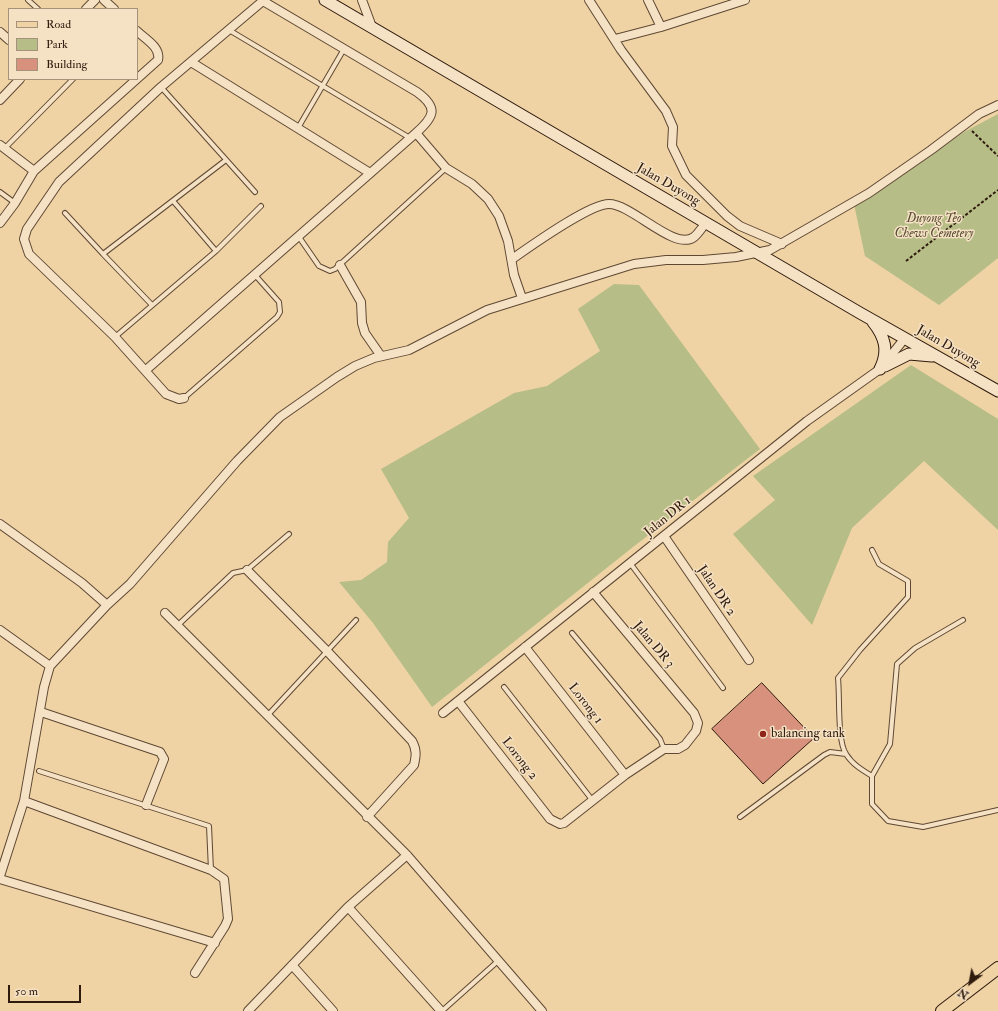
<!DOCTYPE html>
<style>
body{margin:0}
#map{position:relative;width:998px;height:1011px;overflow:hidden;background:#efd3a4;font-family:"IM FELL Double Pica",serif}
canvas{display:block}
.legend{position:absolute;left:8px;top:8px;width:130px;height:72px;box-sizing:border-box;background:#f5e2c4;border:1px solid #a6927b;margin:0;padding:5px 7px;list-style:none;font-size:12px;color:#2f1a0e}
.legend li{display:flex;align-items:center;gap:8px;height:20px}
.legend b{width:20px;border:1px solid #a6927b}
.north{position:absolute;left:950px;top:963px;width:40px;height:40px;-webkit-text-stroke:3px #f5e2c4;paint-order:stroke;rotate:212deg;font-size:11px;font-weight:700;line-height:16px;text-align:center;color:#2f1a0e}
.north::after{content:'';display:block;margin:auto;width:14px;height:18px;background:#2f1a0e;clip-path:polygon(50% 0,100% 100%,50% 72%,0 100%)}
.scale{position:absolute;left:8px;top:985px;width:73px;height:18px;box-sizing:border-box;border:2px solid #2f1a0e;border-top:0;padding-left:5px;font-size:12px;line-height:14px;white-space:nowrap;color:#2f1a0e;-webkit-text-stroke:3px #f5e2c4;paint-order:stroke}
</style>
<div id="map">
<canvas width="998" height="1011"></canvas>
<ul class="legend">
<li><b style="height:5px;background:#efd3a4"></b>Road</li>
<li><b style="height:11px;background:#b6bd87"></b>Park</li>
<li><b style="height:11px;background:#d7917c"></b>Building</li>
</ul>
<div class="north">N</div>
<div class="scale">50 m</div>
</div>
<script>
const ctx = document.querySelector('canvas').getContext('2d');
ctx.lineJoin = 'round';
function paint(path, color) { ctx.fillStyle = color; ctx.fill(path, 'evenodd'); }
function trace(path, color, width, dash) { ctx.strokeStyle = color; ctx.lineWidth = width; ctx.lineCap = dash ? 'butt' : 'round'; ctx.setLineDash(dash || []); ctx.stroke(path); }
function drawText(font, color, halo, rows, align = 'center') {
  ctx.font = font + ' "IM FELL Double Pica",serif'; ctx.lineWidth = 3; ctx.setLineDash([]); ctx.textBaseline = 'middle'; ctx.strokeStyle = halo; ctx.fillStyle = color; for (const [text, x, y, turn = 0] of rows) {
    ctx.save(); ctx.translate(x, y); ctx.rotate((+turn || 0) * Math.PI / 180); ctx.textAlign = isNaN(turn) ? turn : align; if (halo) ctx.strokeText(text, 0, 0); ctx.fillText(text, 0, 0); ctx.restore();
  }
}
paint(new Path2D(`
 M998,114V258L939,305L865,256L854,204L964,132Z
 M614,284L639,285L760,449L633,547L432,707L373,623L339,582L361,580L387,562L388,542L409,518L381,469L514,393L547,386L600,351L578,309Z
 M911,365L998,419V530L924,461L852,528L812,625L733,534L775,500L753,476Z`), '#b6bd87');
const building = new Path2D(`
 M762,683L814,738L763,784L712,729Z`);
paint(building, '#d7917c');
trace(building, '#2f1a0e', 1);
const service = new Path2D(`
 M28,0L38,9
 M229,30L410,138
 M161,87L255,192
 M298,128L344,49
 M5,148L73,79
 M0,192L15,203
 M174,202L216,251
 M65,213L103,254
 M299,237L319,266L330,271L335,269L446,168
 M152,305L103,254L226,160
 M115,337L216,251L261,206
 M184,398L277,317L280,312L279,302L255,275
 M872,550L879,564L908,581V597L860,650L838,678C840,696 837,741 846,754C852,764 862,770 872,776
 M630,563L723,688
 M963,620L915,648L897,664L890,744L872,776V804L888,821L923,827L998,810
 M177,626L233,573L247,570L289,534
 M572,633L660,739L664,749
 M504,687L593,801
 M267,716L356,620
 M39,771L209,826L211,870
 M740,817L824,755L830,752L846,754
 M442,1011L498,961`);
const minor = new Path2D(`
 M104,0L114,9
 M362,0L372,27
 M589,0L621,50L666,111L673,127L672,146L686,175L727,216L740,226L782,244
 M648,0L661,27
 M86,9L95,0
 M0,32L9,40
 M615,39L661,27L745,0
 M191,62L370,173
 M0,100L20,79
 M416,133L446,168L472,184L488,199L499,216L508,241L514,275L522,298
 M0,145L34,171
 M0,223L15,203L34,171L158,60C161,47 145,39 137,31
 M512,259C531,246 589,204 609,204C632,204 675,252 694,237C699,233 702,227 706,223
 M340,265L361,302L362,323L365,333L381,356
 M146,370L416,133C434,117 439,108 417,92L263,1
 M184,398L179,399L166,394L115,337L29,254L24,239L27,229L59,182L161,87L264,0
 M0,524L82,583L107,605
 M664,536L749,660
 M247,570L327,651L412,741C417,750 416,756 414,765L367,817
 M165,613L407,855L542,1011
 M0,630L50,666
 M525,647L625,775
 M458,701L550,819L560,824L564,823L625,775L664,749H678L685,745L696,731L698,723L694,713L593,592
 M41,712L160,752L164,759L146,805
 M443,713L807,421L880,369L905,338
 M24,801L211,870L224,879L228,919L225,926L195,973
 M0,876L24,801L44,687L50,666L107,605L130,584L237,461L280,417L337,377L355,366L374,358L409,350L487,310L634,264L666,260H703L736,257L770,250L869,193L931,150L979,114L998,105
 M0,879L215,943
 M348,907L441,1011
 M292,965L333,1011
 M248,1011L348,907L407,855`);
const secondary = new Path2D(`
 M325,0L860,313L998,391
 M873,322C885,337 889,351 880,369
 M885,366L909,354L932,356`);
const primary = new Path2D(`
 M942,1011L998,968`);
trace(service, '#5f4834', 6);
trace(minor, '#5f4834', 10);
trace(secondary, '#2f1a0e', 13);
trace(primary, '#2f1a0e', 14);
trace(new Path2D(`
 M972,131L998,156
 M906,261L998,190`), '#2f1a0e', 2, [3, 2]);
trace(service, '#f5e2c4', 4);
trace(minor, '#f5e2c4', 8);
trace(secondary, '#f5e2c4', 11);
trace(primary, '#efd3a4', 12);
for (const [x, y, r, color] of [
 [763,734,4,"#8f2418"]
]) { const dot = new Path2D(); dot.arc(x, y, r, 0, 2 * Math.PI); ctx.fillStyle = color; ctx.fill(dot); trace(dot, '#f5e2c4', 1.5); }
drawText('13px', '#2f1a0e', '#f5e2c4', [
 ["Jalan Duyong",668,185,30],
 ["Jalan Duyong",948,347,30],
 ["Jalan DR 1",668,517,-39],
 ["Jalan DR 2",716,591,56],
 ["Jalan DR 3",653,645,50],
 ["Lorong 1",585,704,52],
 ["Lorong 2",519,759,52]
]);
drawText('italic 13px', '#584b32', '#f5e2c4', [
 ["Duyong Teo",934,219],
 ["Chews Cemetery",934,234]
]);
drawText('13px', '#2f1a0e', '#f5e2c4', [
 ["balancing tank",771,734]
], 'left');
</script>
